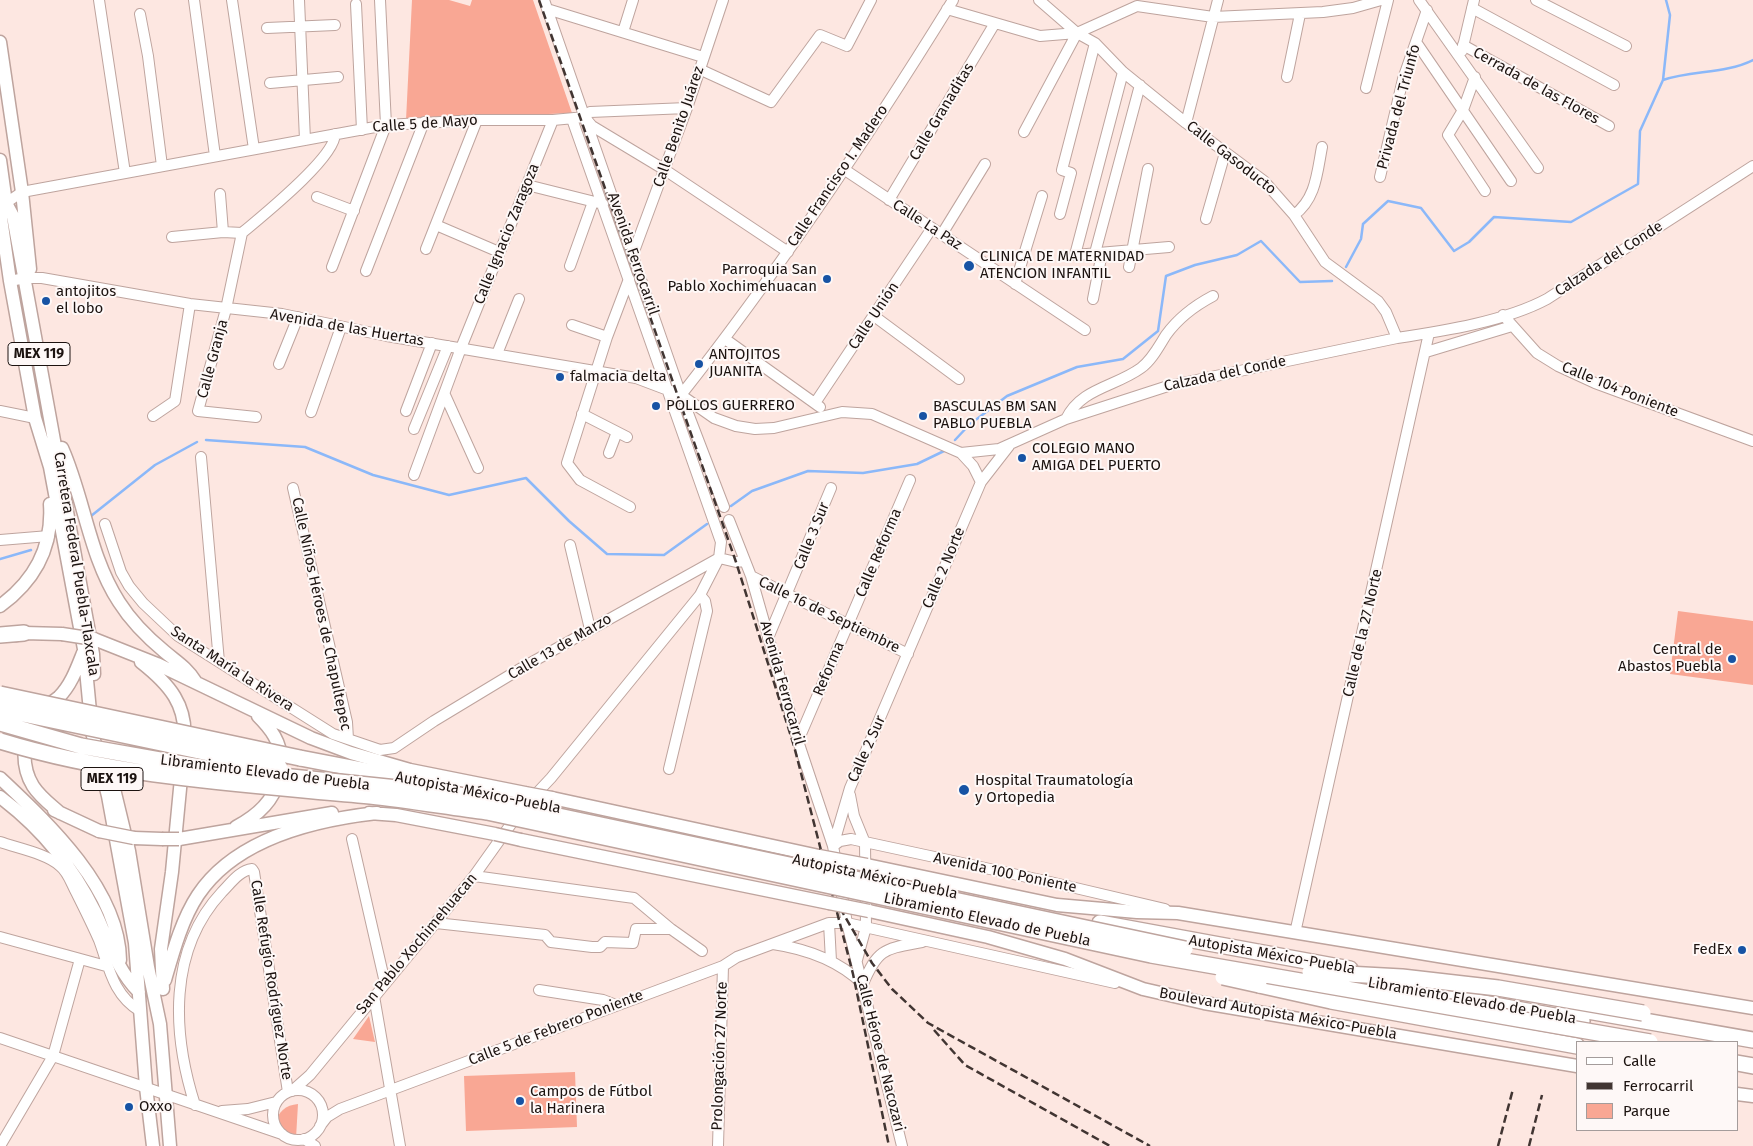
<!DOCTYPE html>
<meta charset="utf-8">
<style>
body{margin:0}
#map{position:relative;width:1753px;height:1146px;overflow:hidden;background:#fde7e1;font-family:"Fira Sans",sans-serif}
canvas{display:block}
.legend{position:absolute;left:1576px;top:1041px;width:162px;height:90px;box-sizing:border-box;background:#fef8f7;border:1px solid #a49c9b;margin:0;padding:6px 9px;list-style:none;font-size:15px;color:#1c1310}
.legend li{display:flex;align-items:center;gap:10px;height:25px}
.legend b{width:25px;border:1px solid #a49c9b}
</style>
<div id="map">
<canvas width="1753" height="1146"></canvas>
<ul class="legend">
<li><b style="height:6px;background:#fff"></b>Calle</li>
<li><b style="height:6px;background:#413532"></b>Ferrocarril</li>
<li><b style="height:14px;background:#f9a794"></b>Parque</li>
</ul>
</div>
<script>
const ctx = document.querySelector('canvas').getContext('2d');
ctx.lineJoin = 'round';
function paint(path, color) { ctx.fillStyle = color; ctx.fill(path, 'evenodd'); }
function trace(path, color, width, dash) { ctx.strokeStyle = color; ctx.lineWidth = width; ctx.lineCap = dash ? 'butt' : 'round'; ctx.setLineDash(dash || []); ctx.stroke(path); }
function drawText(font, color, halo, rows, align = 'center') {
  ctx.font = font + ' "Fira Sans",sans-serif'; ctx.lineWidth = 4; ctx.setLineDash([]); ctx.textBaseline = 'middle'; ctx.strokeStyle = halo; ctx.fillStyle = color; for (const [text, x, y, turn = 0] of rows) {
    ctx.save(); ctx.translate(x, y); ctx.rotate((+turn || 0) * Math.PI / 180); ctx.textAlign = isNaN(turn) ? turn : align; if (halo) ctx.strokeText(text, 0, 0); ctx.fillText(text, 0, 0); ctx.restore();
  }
}
paint(new Path2D(`
 M412,0H449L470,6L472,0H533L572,113L406,120Z
 M1678,611L1753,621V685L1670,674Z
 M369,1016L375,1042L353,1039Z
 M575,1072L577,1127L466,1131L464,1076Z
 M298,1104L296,1138L284,1134L276,1124C277,1112 286,1105 298,1104Z`), '#f9a794');
trace(new Path2D(`
 M1663,80C1692,70 1725,74 1753,60
 M1346,267L1361,239L1363,224L1388,201L1421,208L1454,251L1469,242L1494,217L1571,222L1638,184L1640,131L1663,80L1670,15L1666,0
 M206,440L305,447L373,475L449,495L526,478L569,521L607,554L664,555L707,524
 M955,440L969,425L1007,396L1077,367L1123,359L1158,331L1166,276L1195,265L1237,255L1261,241L1300,282L1332,281
 M731,506L752,491L808,471L863,473L917,464L944,451
 M91,516L155,465L197,442
 M0,559L31,550`), '#8bb8f9', 2.5);
const minor = new Path2D(`
 M99,0L125,173
 M194,0L215,156
 M232,0L254,149
 M299,0L305,140
 M544,0L681,395L724,507
 M1039,0L1077,33L1095,43L1123,72L1186,123L1264,181L1294,215L1325,262L1378,301L1386,312L1397,338
 M1419,0L1538,168
 M1536,0L1626,46
 M356,4L362,130
 M1472,8L1614,85
 M547,9L703,57
 M947,9L1040,36L1077,33L1137,6L1213,17L1323,12L1353,8L1381,0
 M140,14L148,56L162,166
 M267,28L335,25
 M623,32L633,0
 M1416,42L1511,181
 M1463,45L1609,126
 M1462,51L1474,0
 M699,69L771,102L820,35L847,46L871,0
 M1123,72L1075,255L1169,247
 M1287,77L1300,14
 M1475,77L1463,110L1448,135L1485,191
 M270,83L338,77
 M1366,88L1388,0
 M585,117L590,112L687,108
 M587,120L592,126L665,170L788,252
 M1186,123L1218,0
 M1024,132L1077,33
 M845,170L1085,330
 M1380,177L1403,79L1427,10
 M527,185L603,204
 M220,194L223,232
 M317,197L354,211
 M889,200L995,23
 M1,204L6,203L22,192L386,125L477,120H553L585,117
 M1060,214L1071,173L1062,170L1095,43
 M1294,215C1316,199 1317,173 1322,147
 M1206,219L1225,153
 M436,225L499,252
 M242,233L226,309L198,411L256,417
 M242,233C262,216 335,158 335,134
 M942,234L985,164
 M172,237L223,232L242,233
 M426,249L477,120
 M1095,253L1140,85
 M633,254L687,108L723,0
 M570,266L593,202
 M332,267L386,125L380,0
 M1129,267L1148,169
 M366,271L424,122
 M629,279L607,337L567,463L580,480L630,507
 M10,281L25,278H42L190,304L282,314L387,336L636,378L681,395L714,418L736,426L755,429L774,428L842,412L872,414L961,453L999,449L1066,419L1168,386L1397,338C1444,331 1506,321 1547,299L1753,166
 M1015,284L1042,196
 M1093,299L1102,253
 M1503,315L1537,353L1558,366L1595,383L1753,441
 M874,316L959,379
 M572,325L607,337
 M725,339L820,407
 M1426,352L1512,326
 M497,354L519,299
 M279,364L298,317
 M445,395L478,468
 M681,395C780,269 869,136 953,0
 M815,403L932,228
 M0,411L35,418
 M406,411L432,343
 M311,412L341,327
 M582,414L627,437
 M153,416L175,401L190,304
 M1066,419C1081,388 1115,387 1141,368C1152,360 1159,346 1166,335C1179,317 1194,306 1213,296
 M414,429L448,346
 M609,453L617,432
 M961,453L973,466L981,482
 M201,457L219,662
 M414,475L461,348L553,120
 M293,488L347,722L348,739
 M729,520L751,576L798,741L833,846L847,923L902,1146
 M105,524L121,572L129,586L143,603L178,636L333,734L380,750L394,748L434,721L525,666L719,558L736,562L744,561
 M0,540L49,536
 M570,545L590,629
 M751,576L908,654
 M768,638L831,488
 M798,741L910,480
 M669,769L707,611L705,601L700,595
 M850,795L854,816L865,843L866,927L857,960
 M352,839L385,983
 M0,842C17,848 48,854 60,866C68,872 71,883 76,892C84,908 92,924 99,940C109,967 113,995 140,1011
 M833,846L850,788L981,482L1009,446
 M833,846L840,841L851,839L1050,882L1165,909
 M474,876L634,898L671,929
 M436,923L545,935L551,942L592,947H600L605,942L633,943L636,929H671L702,951
 M829,923L831,961
 M1295,933L1429,333
 M0,937L106,966
 M773,944C807,949 838,960 863,984C878,948 885,949 922,942
 M539,990L603,1000L616,1005
 M374,996L400,1146
 M0,1038L282,1134
 M273 1115a25 25 0 1 1 50 0a25 25 0 1 1-50 0Z
 M292,1091L310,1075L474,876L521,810L551,778L700,595L719,558L721,542L572,119
 M195,1105C172,1033 168,950 222,892C230,884 240,870 252,869L254,872L288,1092
 M222,1111L248,1109L276,1102
 M320,1126L327,1117L340,1109L723,966L737,957L829,923H847L1115,983
 M304,1139L315,1146
 M0,1146L53,1056L80,959
 M718,1146L723,966`);
const major = new Path2D(`
 M0,42L22,192L30,269
 M0,160L6,203L1,218L10,281L35,418L50,467L84,649L92,732L108,796L135,943L146,1087L153,1146
 M6,203L13,216L93,654L94,674
 M62,448C84,497 89,556 119,602C131,621 148,638 165,652C177,662 187,668 195,681
 M0,606C34,581 53,547 50,504
 M16,635L24,633L62,634
 M94,639L157,664L311,738L351,753L410,770L525,793
 M141,662C169,684 188,705 184,743
 M258,716C271,729 281,742 281,761
 M107,760L129,851L148,967L160,1024L170,1146
 M0,778C48,823 119,889 120,960
 M0,797C40,827 73,867 95,912C108,940 117,970 139,992
 M552,798L819,856
 M54,810L99,831
 M60,813C51,805 40,797 33,786C20,765 22,732 38,714C44,706 52,703 59,697C71,685 77,668 83,653
 M369,813L396,815L495,834
 M236,827C255,817 273,802 278,781
 M134,838L162,839
 M179,839L332,813
 M521,840L829,903
 M867,865L1057,905L1137,912L1178,913L1753,1008
 M869,911L988,937L1065,959L1143,989L1204,1003L1577,1066
 M165,980C173,952 182,919 198,895C236,838 314,820 377,813
 M163,989L161,949L172,872L182,768
 M1737,1094L1753,1096`);
const highway = new Path2D(`
 M0,635L24,633
 M300,758L456,788
 M1100,923L1350,969
 M1351,979L1582,1021
 M1259,985L1331,1001L1577,1046
 M1565,1007L1753,1040
 M1737,1063L1753,1066`);
trace(minor, '#bea49e', 12);
trace(major, '#bea49e', 15);
trace(highway, '#bea49e', 18);
trace(minor, '#fff', 10);
trace(major, '#fff', 12);
trace(highway, '#fff', 15);
trace(new Path2D(`
 M539,0L736,562L794,746L853,974L889,1146
 M840,908L872,963L892,989L928,1023L1150,1146
 M934,1030L965,1065L1110,1146
 M1498,1146L1513,1089
 M1529,1146L1542,1095`), '#413532', 2.5, [8, 4]);
const majorBridge = new Path2D(`
 M62,634L94,639
 M525,793L552,798
 M99,831L134,838
 M495,834L521,840
 M162,839H179
 M819,856L867,865
 M829,903L869,911`);
const highwayBridge = new Path2D(`
 M0,694L300,758
 M0,709L280,768
 M0,723L81,746L205,768L455,794L1185,949
 M0,741C120,778 246,784 370,796C409,800 448,807 487,812L1151,955L1650,1042
 M1310,972L1402,977L1498,988L1643,1013
 M1223,977L1259,985`);
trace(majorBridge, '#bea49e', 15, []);
trace(highwayBridge, '#bea49e', 18, []);
trace(majorBridge, '#fff', 12);
trace(highwayBridge, '#fff', 15);
for (const [x, y, r, color] of [
 [969,266,6,"#1753a4"],
 [827,279,5,"#1753a4"],
 [46,301,5,"#1753a4"],
 [699,364,5,"#1753a4"],
 [560,377,5,"#1753a4"],
 [656,406,5,"#1753a4"],
 [923,416,5,"#1753a4"],
 [1022,458,5,"#1753a4"],
 [1732,659,5,"#1753a4"],
 [964,790,6,"#1753a4"],
 [1742,950,5,"#1753a4"],
 [520,1101,5,"#1753a4"],
 [129,1107,5,"#1753a4"]
]) { const dot = new Path2D(); dot.arc(x, y, r, 0, 2 * Math.PI); ctx.fillStyle = color; ctx.fill(dot); trace(dot, '#fef8f7', 2); }
for (const [x, y, w] of [
 [39,354,62],
 [112,779,62]
]) { const box = new Path2D(); box.roundRect(x - w / 2, y - 11.5, w, 23, 4); ctx.fillStyle = '#fef8f7'; ctx.fill(box); trace(box, '#1c1310', 1); }
drawText('bold 14px', '#1c1310', null, [
 ["MEX 119",39,354],
 ["MEX 119",112,779]
]);
drawText('15px', '#1c1310', '#fef8f7', [
 ["Cerrada de las Flores",1536,86,29],
 ["Privada del Triunfo",1399,107,-75],
 ["Calle Granaditas",942,112,-59],
 ["Calle 5 de Mayo",425,124,-4],
 ["Calle Benito Juárez",679,127,-71],
 ["Calle Gasoducto",1231,158,38],
 ["Calle Francisco I. Madero",838,176,-56],
 ["Calle La Paz",927,225,33],
 ["Calle Ignacio Zaragoza",507,234,-68],
 ["Avenida Ferrocarril",633,254,71],
 ["Calzada del Conde",1609,259,-33],
 ["Calle Unión",874,316,-56],
 ["Avenida de las Huertas",347,328,10],
 ["Calle Granja",213,359,-75],
 ["Calzada del Conde",1225,374,-12],
 ["Calle 104 Poniente",1620,390,22],
 ["Calle 3 Sur",812,536,-68],
 ["Calle Reforma",879,553,-67],
 ["Carretera Federal Puebla-Tlaxcala",76,564,81],
 ["Calle 2 Norte",944,568,-67],
 ["Calle Niños Héroes de Chapultepec",321,614,78],
 ["Calle 16 de Septiembre",829,615,26],
 ["Calle de la 27 Norte",1363,633,-77],
 ["Calle 13 de Marzo",560,647,-30],
 ["Santa María la Rivera",232,669,33],
 ["Reforma",829,669,-67],
 ["Avenida Ferrocarril",782,683,74],
 ["Calle 2 Sur",867,749,-66],
 ["Libramiento Elevado de Puebla",265,773,7],
 ["Autopista México-Puebla",478,793,11],
 ["Avenida 100 Poniente",1005,873,12],
 ["Autopista México-Puebla",875,877,12],
 ["Libramiento Elevado de Puebla",987,920,12],
 ["San Pablo Xochimehuacan",417,944,-50],
 ["Autopista México-Puebla",1272,955,10],
 ["Calle Refugio Rodríguez Norte",271,980,81],
 ["Libramiento Elevado de Puebla",1472,1001,10],
 ["Boulevard Autopista México-Puebla",1278,1014,10],
 ["Calle 5 de Febrero Poniente",556,1028,-21],
 ["Calle Héroe de Nacozari",880,1053,76],
 ["Prolongación 27 Norte",720,1056,-88]
]);
drawText('15px', '#1c1310', '#fef8f7', [
 ["CLINICA DE MATERNIDAD",980,257],
 ["ATENCION INFANTIL",980,274],
 ["Parroquia San",817,270,"right"],
 ["Pablo Xochimehuacan",817,287,"right"],
 ["antojitos",56,292],
 ["el lobo",56,309],
 ["ANTOJITOS",709,355],
 ["JUANITA",709,372],
 ["falmacia delta",570,377],
 ["POLLOS GUERRERO",666,406],
 ["BASCULAS BM SAN",933,407],
 ["PABLO PUEBLA",933,424],
 ["COLEGIO MANO",1032,449],
 ["AMIGA DEL PUERTO",1032,466],
 ["Central de",1722,650,"right"],
 ["Abastos Puebla",1722,667,"right"],
 ["Hospital Traumatología",975,781],
 ["y Ortopedia",975,798],
 ["FedEx",1732,950,"right"],
 ["Campos de Fútbol",530,1092],
 ["la Harinera",530,1109],
 ["Oxxo",139,1107]
], 'left');
</script>
